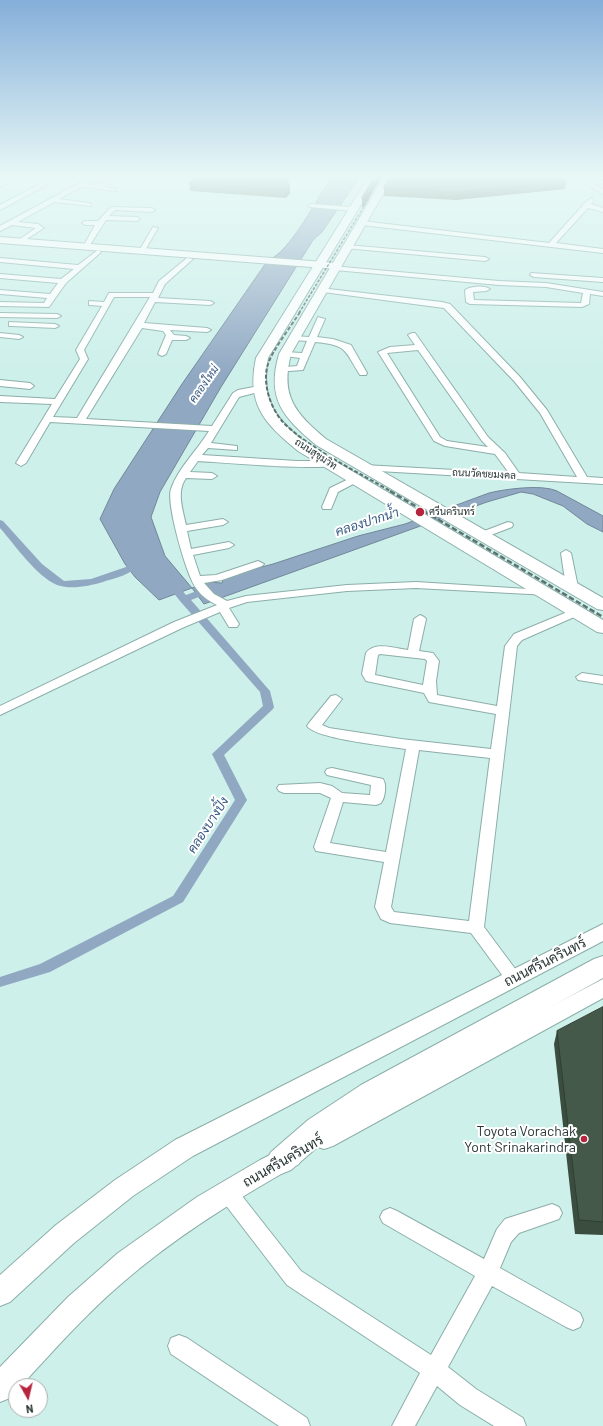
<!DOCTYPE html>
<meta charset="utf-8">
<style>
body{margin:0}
#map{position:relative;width:603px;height:1426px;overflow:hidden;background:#cdf0eb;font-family:Barlow,sans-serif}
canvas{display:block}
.north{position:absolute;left:8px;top:1378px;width:40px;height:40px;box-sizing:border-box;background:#fff;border:1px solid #a9afae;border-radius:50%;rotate:172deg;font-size:11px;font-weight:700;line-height:16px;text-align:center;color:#283634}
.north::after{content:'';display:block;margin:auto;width:14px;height:18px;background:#b6243e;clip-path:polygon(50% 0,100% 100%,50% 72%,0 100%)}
</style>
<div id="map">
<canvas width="603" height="1426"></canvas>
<div class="north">N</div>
</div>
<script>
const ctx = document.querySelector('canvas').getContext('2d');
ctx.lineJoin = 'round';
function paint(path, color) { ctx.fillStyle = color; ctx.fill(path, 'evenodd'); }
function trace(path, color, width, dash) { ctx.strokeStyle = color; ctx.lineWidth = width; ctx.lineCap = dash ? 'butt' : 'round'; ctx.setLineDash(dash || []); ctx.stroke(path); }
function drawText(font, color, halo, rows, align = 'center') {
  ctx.font = font + ' Barlow,Sarabun,sans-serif'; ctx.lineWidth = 4; ctx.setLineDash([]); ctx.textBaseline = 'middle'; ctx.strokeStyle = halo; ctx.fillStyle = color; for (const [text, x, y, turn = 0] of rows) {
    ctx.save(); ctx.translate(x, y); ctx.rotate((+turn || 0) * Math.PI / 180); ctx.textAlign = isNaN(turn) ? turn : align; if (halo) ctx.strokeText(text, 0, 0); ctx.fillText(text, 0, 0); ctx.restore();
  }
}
const water = new Path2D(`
 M333,175H361L322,232L313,240L221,387L160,492L151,517L165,556L192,588L208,582L222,583L224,577L273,564L358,536L405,524L489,493C505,489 542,484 557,491C572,499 588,508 603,516V532L587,524L563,506L533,494L521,492L487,502L204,604L192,588L159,600L135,577L125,564L100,519L114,489L182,384L268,260C289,254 319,195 333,175Z`);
paint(water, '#91a8c3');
trace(water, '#728698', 1);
paint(new Path2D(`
 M0,520L3,521L42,564L64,581L91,579L129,566L134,569C127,576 111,579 103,582C89,586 71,590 57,585C36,576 15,545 0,528Z
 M170,579L173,580L186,595L208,587H214L216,589L214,591L191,600L270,691L274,707L273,709L224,755L247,800L183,902L50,972L0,987V977L40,964L173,896L235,800L212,754L263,706L260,692L180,601L165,582Z`), '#91a8c3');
const minor = new Path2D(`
 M14,175H22L0,187V183Z
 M57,175H65L0,210V205Z
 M94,175H102L87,184C107,187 107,175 124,175L105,187L116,189V191L81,187L59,199L89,203L91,204V206L54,202L18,222L38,224L44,228L22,242L17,241L36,228L12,225L0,231V226Z
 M572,175H580L603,189V194Z
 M591,198L594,200L591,204L603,208V212L588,208L556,243L603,249V253L362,225L359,223L362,221L549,243L584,204Z
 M311,204L353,207L356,209L353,211L309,207L308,206Z
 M111,207L152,208L155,210L152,212L115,210L109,216L137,217L140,219L137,221L106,220L88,248H84L83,247L95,225H85L82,223L85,221H98Z
 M153,227L158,228L144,252H140L139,251Z
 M347,245L485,257L489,259L485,261L345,248L344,247Z
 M98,250L101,252L100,253L66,283L49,307L0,306V302L44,303L47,298L0,294V290L50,294L58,283L0,278V274L61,279L74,269L0,262V258L78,265Z
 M187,258L193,259L165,284L158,298L210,301L214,303L210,305L155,302L144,323L207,328L211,330L207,332L170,330L174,335L186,336L190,338L186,340H172L166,354L162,356L158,354L166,335L163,331L142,328L86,419L212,426L233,393L238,390L259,386L263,389L262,391L239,397L211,443L237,446V450L208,448L202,455L297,461H330L335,464C328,472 216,462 198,461L190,472L212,473L217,476L212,479L186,478C176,492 183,510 186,525L223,519L228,522L223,525L187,531L191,549L229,542L234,545L229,548L193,555L200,576L216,575L258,561L264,564L262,566L222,580L204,583L214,594L227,601L246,596L347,585L416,582L544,590L550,593L548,595L416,588L347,591L247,602L229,608L239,624L237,627H229L220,612L182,628L0,715V706L174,622L217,605C209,601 201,596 196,588C186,574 166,503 171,489C178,468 197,451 209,431L50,422L26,463L21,466L16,463L52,404L0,402V396L55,399L80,359L76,350L102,306L89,305V301L104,302L109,293H153L159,281ZM114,297H150L77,418L53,417L88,359L84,350Z
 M332,266L499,281L546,283L603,292V296L590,294L589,304L582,307L470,304L466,302L465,290C471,286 484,285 490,289L486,291L473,292L474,300L581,303L583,293L546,287L499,285L335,270H332Z
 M531,273L603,278V282L534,277L530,275Z
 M320,288L442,302L450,304L520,377L547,410L587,477L603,478V484L361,470L359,468L361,466L364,465L509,473L495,454L445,446L434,441L378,352L390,347L415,345L408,335L412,333H415L488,437L505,453L519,473L577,477L540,413L514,381L444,308L323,292L319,290ZM418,350L482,441L488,447L447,441L440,437L387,353Z
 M0,313L57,314L61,316L57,318L0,317Z
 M318,317L325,319L317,337L333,339L351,345L367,373L366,375H360C344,350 348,345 315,342L303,370L276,372V368L297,366L300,358L285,356L281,354L285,352L302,353L307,341L295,340L291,338L295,336L309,337Z
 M9,322L55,324L59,326L55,328L12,326H9Z
 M0,333L19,335L23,337L19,339L0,337Z
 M0,380L30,383L34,386L30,389L0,386Z
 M355,476L360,479L359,481L338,492L331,509H323L322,507L330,488Z
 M508,522L512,523L513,525L512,527L483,538L478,535L479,533Z
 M566,550L571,553L578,587L572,590L566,587L561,553Z
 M577,608L581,610L583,612L581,614L522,640L517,646L484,927L522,978L520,983L514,984L508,983L471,933L390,923L381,919L375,907L384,862L316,851L314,847L331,798L320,793H284L279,791L277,788L279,785L320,783L332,786L342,793L370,795L371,785L327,775L325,772L327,769L332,768L383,779C387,785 385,798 381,803L376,805L343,802L330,843L386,852L406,749C388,746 316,739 307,726L309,723L331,696L336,695L342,699L322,725L329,728L401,739L491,749L496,714L429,702L424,693L366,681L362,674L366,653C374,641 395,648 408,650L414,619L420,615L424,617L426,619L419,651L433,653L439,661L436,681L437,695L497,706L505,646L514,634ZM380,654L425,659L427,661L423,685L375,675L378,655ZM419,750L490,758L469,921L394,912L391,907Z
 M582,673L603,676V684L578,680L576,677Z
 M228,1184L235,1187L301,1271L431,1355L475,1276L383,1223L380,1217L383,1211L390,1208L397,1211L484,1259L497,1229L505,1219L552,1204L559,1207L562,1213L559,1219L519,1233L511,1242L500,1268L580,1313L583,1320L580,1327L573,1330L566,1327L492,1286L448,1367L476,1389L523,1418L526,1426H494L460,1405L437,1386L415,1426H392L420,1373L287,1285L221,1199L218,1193L221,1187Z
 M179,1335L187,1338L307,1418L310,1426H279L171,1354L168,1346L171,1338Z`);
const major = new Path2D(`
 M0,237L337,263L342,266L337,269L0,243Z
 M603,924V941L193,1156L133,1196L74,1243L10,1302L0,1306V1275L56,1225L115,1180L175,1140Z
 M603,979V998L333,1146L324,1149L315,1146L312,1138L315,1130Z
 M290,1145L299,1148L302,1156L299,1164C236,1199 175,1237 121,1284C85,1315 53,1351 21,1386H16V1392L10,1398L0,1402V1367L68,1297L118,1253L197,1197L260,1160Z`);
const highway = new Path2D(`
 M370,175H379L268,358C260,401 276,419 308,445L603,620V633L597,632L298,451C264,423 246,404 256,358Z
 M385,175H394L291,354C280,396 295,413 326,439L603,598V610L597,609L316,445C283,417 266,399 279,354Z
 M603,956V978L381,1101L328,1138L291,1170L281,1174L271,1170L266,1161L271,1152L308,1120L361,1085L594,959Z`);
trace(minor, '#8caea9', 2);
trace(major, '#8caea9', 2);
trace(highway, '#8caea9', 2);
paint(minor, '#fff');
paint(major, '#fff');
paint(highway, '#fff');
trace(new Path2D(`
 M299,313L369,198`), '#5d726f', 1.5, [3, 1.5]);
trace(new Path2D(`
 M300,312C292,325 272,351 268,364C262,382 270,407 282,421C306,447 360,473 392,492`), '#5d726f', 2, [4, 2]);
trace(new Path2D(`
 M390,491L603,617`), '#5d726f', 2.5, [5.5, 2.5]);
paint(new Path2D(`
 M197,175H292L287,181L290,185V193L286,198L190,191L189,183Z
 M376,175L364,207H362V198Z
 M465,177L566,181L565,189L455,200L384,196V188Z
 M603,1007V1235L575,1234L554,1044L557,1031Z`), '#3a4d3f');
paint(new Path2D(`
 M285,175H292L284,184V176Z
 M379,175H383L364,207L365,199Z
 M566,181L565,189L455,200L456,192Z
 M290,185V193L286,198V190Z`), '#303e33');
const building = new Path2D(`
 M197,175H285L284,176L290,185L286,190L189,183Z
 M376,175H379L365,199L362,198Z
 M391,175H462L465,177L486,175H556L566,181L456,192L384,188Z
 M603,1007V1222L579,1220L557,1031Z`);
paint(building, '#445949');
trace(building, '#303e33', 1);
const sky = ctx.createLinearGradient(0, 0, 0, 375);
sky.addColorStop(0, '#85afd9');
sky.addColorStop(0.47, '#e8f8f6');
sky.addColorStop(1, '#e8f8f600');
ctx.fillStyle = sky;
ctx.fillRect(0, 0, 603, 375);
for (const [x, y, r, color] of [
 [420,512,5,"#b6243e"],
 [584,1139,4,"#b6243e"]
]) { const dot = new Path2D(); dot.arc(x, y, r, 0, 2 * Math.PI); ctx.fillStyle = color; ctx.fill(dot); trace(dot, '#fff', 1.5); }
drawText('10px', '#283634', '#fff', [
 ["ถนนสุขุมวิท",316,454,33],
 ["ถนนวัดชยมงคล",484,474,3]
]);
drawText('10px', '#283634', '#fff', [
 ["ศรีนครินทร์",429,512]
], 'left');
drawText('italic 11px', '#375a82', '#fff', [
 ["คลองใหม่",204,384,-55]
]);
drawText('italic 13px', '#375a82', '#fff', [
 ["คลองปากน้ำ",367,522,-18],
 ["คลองบางปิ้ง",208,825,-57]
]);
drawText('14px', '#283634', '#fff', [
 ["ถนนศรีนครินทร์",545,962,-27],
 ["ถนนศรีนครินทร์",283,1161,-30]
]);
drawText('14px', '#283634', '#fff', [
 ["Toyota Vorachak",576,1131],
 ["Yont Srinakarindra",576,1147]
], 'right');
</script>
